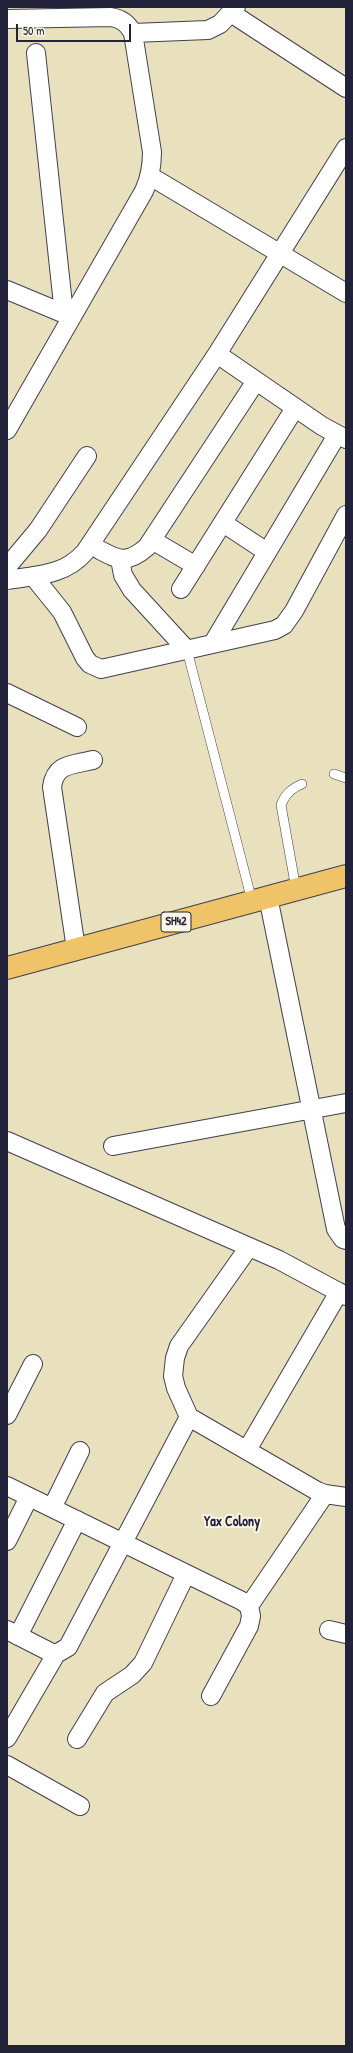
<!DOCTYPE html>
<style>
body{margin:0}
#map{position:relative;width:353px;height:2053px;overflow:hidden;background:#e9e1bd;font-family:"Patrick Hand",sans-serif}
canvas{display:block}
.frame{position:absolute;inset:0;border:8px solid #22223b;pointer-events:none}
.scale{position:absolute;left:16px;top:24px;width:115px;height:18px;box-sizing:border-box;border:2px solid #22223b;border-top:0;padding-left:5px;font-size:12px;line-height:14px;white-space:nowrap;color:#22223b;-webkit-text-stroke:3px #fcf5e5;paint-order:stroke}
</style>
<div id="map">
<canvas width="353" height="2053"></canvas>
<div class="frame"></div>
<div class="scale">50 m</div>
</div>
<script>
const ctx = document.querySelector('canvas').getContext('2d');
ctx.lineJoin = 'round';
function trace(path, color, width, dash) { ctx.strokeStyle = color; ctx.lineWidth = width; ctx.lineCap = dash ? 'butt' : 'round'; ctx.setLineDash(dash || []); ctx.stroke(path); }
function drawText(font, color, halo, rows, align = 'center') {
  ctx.font = font + ' "Patrick Hand",sans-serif'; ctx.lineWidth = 4; ctx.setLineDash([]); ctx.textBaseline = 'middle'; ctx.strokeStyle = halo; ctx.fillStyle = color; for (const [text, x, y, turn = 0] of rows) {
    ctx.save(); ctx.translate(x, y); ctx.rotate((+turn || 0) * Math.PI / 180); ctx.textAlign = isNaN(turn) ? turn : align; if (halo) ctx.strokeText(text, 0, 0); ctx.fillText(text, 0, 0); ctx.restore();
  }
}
const lane = new Path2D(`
 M187,650L252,901
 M334,774L346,778
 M296,889L281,805C285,794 291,789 302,784`);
const street = new Path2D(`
 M231,13L346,88
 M7,19L111,17C122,19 127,23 133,33L152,152C152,167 150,178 144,191L7,430
 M133,33L208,30L220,24L236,7
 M36,53L64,314
 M150,176L346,293
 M7,290L72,317
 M217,354L322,426L346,439
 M223,523L267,552
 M152,540L196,566
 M90,545C115,557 123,568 147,547L256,381
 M120,559L123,575L132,590L187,650
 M7,567L38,530L87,456
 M33,576L62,612L85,658L90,664L101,669L275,630L284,625L294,611L346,515
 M7,580C37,575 64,576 85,552L217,354L346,148
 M181,589L295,408
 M213,643L337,435
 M7,693L77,727
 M268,897L336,1229L343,1239L346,1240
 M76,949L52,787C55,763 73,765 93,760
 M7,1141L279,1260L346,1296
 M113,1146L346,1103
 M249,1247L179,1346L175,1358L173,1376L176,1388L189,1417L317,1491L325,1494L346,1497
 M7,1415L33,1364
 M247,1450L339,1292
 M7,1486L242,1601L249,1606L251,1616L249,1626L211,1696
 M52,1508L80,1451
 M7,1541L29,1497
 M249,1606L325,1494
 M7,1630L50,1652L56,1654L68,1647L189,1417
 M329,1630L346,1634
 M18,1636L77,1520
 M7,1738L56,1654
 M77,1739L105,1693L132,1675L143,1663L186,1574
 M7,1765L80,1806`);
const primary = new Path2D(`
 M7,968L346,876`);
trace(lane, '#403f4e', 10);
trace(street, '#403f4e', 20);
trace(primary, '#403f4e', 24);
trace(lane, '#fff', 9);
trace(street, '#fff', 18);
trace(primary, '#efc469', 22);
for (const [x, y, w] of [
 [176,922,30]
]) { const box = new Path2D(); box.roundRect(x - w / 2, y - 10, w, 20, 3); ctx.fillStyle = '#fcf5e5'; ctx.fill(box); trace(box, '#22223b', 1); }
drawText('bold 12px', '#22223b', null, [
 ["SH42",176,922]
]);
drawText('bold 14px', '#22223b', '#fcf5e5', [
 ["Yax Colony",232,1522]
]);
</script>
